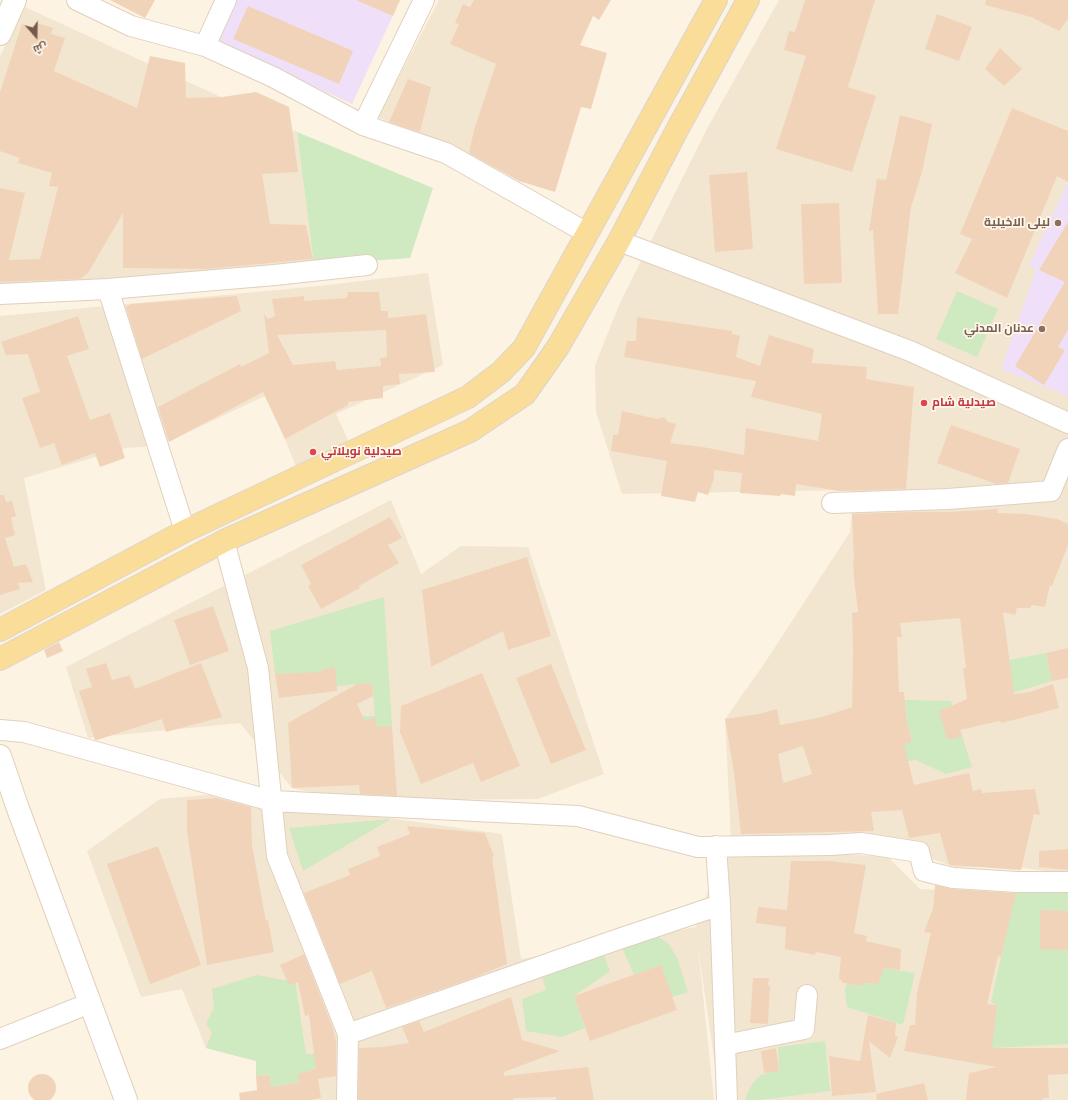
<!DOCTYPE html>
<meta charset="utf-8">
<style>
body{margin:0}
#map{position:relative;width:1068px;height:1100px;overflow:hidden;background:#fcf3e2;font-family:"Fira Sans",Cairo,sans-serif}
canvas{display:block}
.north{position:absolute;left:16px;top:16px;width:40px;height:40px;-webkit-text-stroke:3px #fff7e8;paint-order:stroke;rotate:160deg;font-size:11px;font-weight:700;line-height:16px;text-align:center;color:#735a49}
.north::after{content:'';display:block;margin:auto;width:14px;height:18px;background:#735a49;clip-path:polygon(50% 0,100% 100%,50% 72%,0 100%)}
</style>
<div id="map">
<canvas width="1068" height="1100"></canvas>
<div class="north">ش</div>
</div>
<script>
const ctx = document.querySelector('canvas').getContext('2d');
ctx.lineJoin = 'round';
function paint(path, color) { ctx.fillStyle = color; ctx.fill(path, 'evenodd'); }
function trace(path, color, width, dash) { ctx.strokeStyle = color; ctx.lineWidth = width; ctx.lineCap = dash ? 'butt' : 'round'; ctx.setLineDash(dash || []); ctx.stroke(path); }
function drawText(font, color, halo, rows, align = 'center') {
  ctx.font = font + ' "Fira Sans",Cairo,sans-serif'; ctx.lineWidth = 3.5; ctx.setLineDash([]); ctx.textBaseline = 'middle'; ctx.strokeStyle = halo; ctx.fillStyle = color; for (const [text, x, y, turn = 0] of rows) {
    ctx.save(); ctx.translate(x, y); ctx.rotate((+turn || 0) * Math.PI / 180); ctx.textAlign = isNaN(turn) ? turn : align; if (halo) ctx.strokeText(text, 0, 0); ctx.fillText(text, 0, 0); ctx.restore();
  }
}
paint(new Path2D(`
 M439,0H597L503,172L378,117Z
 M779,0H1068V874L1016,867H955L863,835L731,840L725,719L762,667L850,532L852,511L850,490L622,494L596,412L595,365L619,305L708,127Z
 M25,7L297,132L314,265L0,290V56Z
 M428,273L443,365L336,414L349,442L297,469L285,439L265,396L159,446L126,448L24,478L46,590L0,614V316L319,286Z
 M391,500L421,574L461,546L528,547L604,774L538,799L398,800L360,802L292,788L240,723L88,738L66,667Z
 M261,790L367,815L502,834L521,959L696,927L721,852L887,856L920,889L1068,897V1100H720L698,947L714,1100H258L256,1061L206,1048L182,989L141,997L87,851L160,799Z`), '#f3e6d0');
paint(new Path2D(`
 M235,0H400L352,104L217,41Z
 M1068,182V396L1001,369L1036,270L1029,265Z`), '#f0dff8');
paint(new Path2D(`
 M297,132L433,188L410,258L314,265Z
 M957,291L998,309L977,357L936,339Z
 M384,597L392,726L383,727L384,740L355,716H375L372,683L336,686L320,670L324,692L314,694L311,673L275,674L270,631Z
 M1046,653L1052,681L1012,693L1009,660Z
 M905,700L951,701L972,767L946,774L916,760L901,762L899,745L912,741L907,722Z
 M391,819L303,871L289,828Z
 M1068,888V1044L991,1048L997,1005L991,1002L1016,891Z
 M657,936L669,944L678,960L688,992L672,997L661,965L634,975L621,945Z
 M604,955L610,971L574,996L585,1028L562,1037L526,1031L522,999L546,990L542,976Z
 M884,968L915,973L903,1025L847,1007L845,989L847,984L862,986L863,983L877,984L879,971L883,972Z
 M257,975L283,980H295L306,1054H323L326,1066L298,1074L300,1082L271,1087L270,1076L256,1075V1061L206,1048L212,1032L206,1024L214,1007L212,989Z
 M825,1041L830,1091L760,1100H745C753,1079 757,1074 779,1070L778,1047Z`), '#cfe9c1');
paint(new Path2D(`
 M110,0H155L145,18Z
 M356,0H400L393,16Z
 M474,0H611L599,20L593,16L580,45L607,53L591,109L581,107L555,192L519,181L469,153L474,130L496,64L450,44L459,24L455,23L463,4L470,7Z
 M805,0H875L848,87L876,96L852,172L776,149L806,56L784,50L789,31L795,32Z
 M986,0H1068V19L1059,31L1031,17L985,5Z
 M248,6L353,51L339,84L233,39Z
 M937,14L972,27L959,61L925,49Z
 M37,23L53,28L51,34L65,38L54,71L137,108L150,56L185,63L186,98L222,97L256,92L289,107L298,172L262,174L270,224L306,225L313,259L206,269L123,268V213L88,273L80,279L0,282V188L25,193L9,260L40,259L58,187L49,186L52,173L18,163L20,158L0,151V92L22,24L35,28Z
 M1000,48L1022,69L1004,86L985,69Z
 M408,79L431,87L420,132L389,122Z
 M1012,108L1068,131V182L1057,176L1007,298L955,273L972,239L960,234Z
 M900,115L932,124L922,172L911,207L898,314H878L873,230L869,231L877,179L886,180Z
 M747,172L753,249L715,252L709,175Z
 M839,203L842,283L804,284L801,204Z
 M1068,222V330L1058,347L1065,350L1044,385L1015,366L1065,282L1039,270Z
 M348,292H379L381,311H388V318L426,314L435,372L399,374L400,384L383,386V398L348,402V405L285,439L263,392L169,442L158,407L240,364L241,367L269,353L264,314L268,319L275,316L272,299L304,296V301L347,298ZM386,330L387,357L380,358L381,366L337,370L335,361L293,365L277,335Z
 M237,296L241,311L142,359L126,307L131,304Z
 M78,316L89,349L67,356L90,420L110,413L125,458L100,467L95,453L62,465L54,443L40,448L22,398L40,392L28,354L6,355L1,342Z
 M637,317L732,331V334L740,336L736,357L760,366L769,335L814,349L812,363L867,367L866,379L914,387L906,489L839,491L796,484L795,496L781,494L780,496L740,493L742,473L714,470V478L708,495L698,492L695,502L661,496L667,461L611,451L613,435H618L622,411L657,419L664,417L668,422L676,424L670,443L703,447L744,455L746,428L818,441L822,414L751,397L756,381L624,357L627,341H636Z
 M951,425L1020,449L1008,483L996,484L937,463Z
 M0,495H4L6,502L12,501L16,516L11,518L15,535L5,538L14,567L26,564L33,582L18,583L20,589L0,595Z
 M998,509L997,513L1026,514L1057,519L1068,524V545L1052,586L1050,585L1045,607L1032,605L1030,608H1017L1015,615L1003,612L1014,694L1030,692L1053,684L1059,708L1002,723L999,721L960,730L962,736L953,739H947L939,711L967,699L963,668H966L960,618L900,623L902,637H897L899,692H904L907,722L912,742L904,744L914,785L969,773L973,791L981,789L982,793L1035,789L1040,815L1034,814L1021,870L949,865L940,833L909,838L902,810L871,812L874,831L741,834L734,773L725,719L759,714L777,709L780,725L822,717L852,707L853,651L852,613L858,612L854,578L853,561L854,560L852,514L912,512H949ZM803,746L812,774L783,783L778,754Z
 M390,517L402,538L388,545L399,563L359,586L360,588L321,609L308,586L311,584L301,565Z
 M527,557L551,636L508,650L503,631L431,667L422,590Z
 M213,606L229,651L190,665L174,620Z
 M59,642L63,651L47,658L44,650Z
 M1068,648V678L1052,681L1046,653Z
 M106,663L112,680L130,675L135,689L201,663L222,717L166,732L162,719L97,740H95L79,691L92,687L86,669Z
 M551,664L586,750L551,764L516,678Z
 M335,667L337,691L279,698L275,674L321,672L320,670Z
 M482,673L520,766L481,782L473,763L421,784L400,732L401,706Z
 M372,683L373,696L357,704L365,721L375,717L376,727L392,726L397,796L360,794L359,785L292,788L288,723L357,684Z
 M217,798L251,807L252,846L266,921L268,920L274,952L207,965L187,831V800Z
 M407,826L485,833L494,856L492,857L507,964L473,978L386,1008L372,971L340,984L304,893L350,875L348,869L380,856L377,847L410,834Z
 M158,846L201,965L150,984L107,864Z
 M1068,849V870L1039,867V851Z
 M791,861H830L866,865L854,933L867,936L866,941L901,949L900,970L884,968L878,984L863,983L862,986L843,983L839,978L841,957L816,952L815,955L785,949L786,927L756,923L758,907L787,910Z
 M935,885L952,889L1016,893L1001,957L998,956L987,1004L997,1005L992,1048H1068V1074L1048,1075L1049,1098H1043V1100H966L969,1073L997,1067L904,1051L910,1025H915L917,993L931,933L924,932L933,909Z
 M1040,910L1068,911V950L1040,949Z
 M304,954L332,1026L336,1041V1076L318,1079L321,1098L310,1100H240L239,1093L257,1090L256,1075L270,1076L271,1087L300,1082L297,1074L316,1069L309,1015L305,1016L298,982L289,985L280,965Z
 M661,965L677,1010L590,1041L574,996Z
 M753,978H769L768,985L770,986L768,1024L750,1023Z
 M511,997L522,1040L560,1051L504,1072V1076L588,1067L594,1100H556V1097L513,1098V1100H358L359,1048L382,1047L409,1043L402,1027L419,1021L424,1032Z
 M868,1015L896,1023L895,1036L898,1037L890,1058L869,1041L876,1092L832,1096L829,1056L860,1061Z
 M776,1048L779,1071L764,1073L761,1051Z
 M28 1088a14 14 0 1 1 28 0a14 14 0 1 1-28 0Z
 M924,1083L928,1100H877L876,1094Z`), '#f1d3ba');
const street = new Path2D(`
 M77,0L131,26L205,46L273,77L363,125L446,153L587,233
 M205,46L226,0
 M363,125L424,0
 M619,241L910,351L1068,423
 M108,289L185,531
 M0,294L108,289L275,275L367,265
 M832,503L948,499L1051,491L1068,449
 M224,541L258,668L277,856L348,1034L613,941L720,905
 M0,730L24,732L272,801L578,816L698,847L830,845L861,843L919,852L924,871L953,878L970,879L1017,882H1068
 M716,846L720,905L727,1100
 M0,1039L90,1003
 M725,1045L804,1029L807,995
 M347,1100L348,1034`);
const secondary = new Path2D(`
 M0,34L15,0
 M0,756L17,806L126,1100`);
const primary = new Path2D(`
 M0,630L185,531L468,397L501,372L524,348L716,0
 M0,659L224,541L470,431L525,394L558,347L619,241L677,130L748,0`);
trace(street, '#e0d0be', 22);
trace(secondary, '#e2cfb9', 24);
trace(primary, '#dbd4d0', 24);
trace(street, '#fff', 20);
trace(secondary, '#fff', 22);
trace(primary, '#fbdd9a', 22);
for (const [x, y, r, color] of [
 [1058,223,4,"#8d6e63"],
 [1042,329,4,"#8d6e63"],
 [924,403,4,"#e0444e"],
 [313,452,4,"#e0444e"]
]) { const dot = new Path2D(); dot.arc(x, y, r, 0, 2 * Math.PI); ctx.fillStyle = color; ctx.fill(dot); trace(dot, '#fff7e8', 1.5); }
drawText('bold 12px', '#785e54', '#fff7e8', [
 ["ليلى الاخيلية",1050,223],
 ["عدنان المدني",1034,329]
], 'right');
drawText('bold 12px', '#be3a42', '#fff7e8', [
 ["صيدلية شام",932,403],
 ["صيدلية نويلاتي",321,452]
], 'left');
</script>
